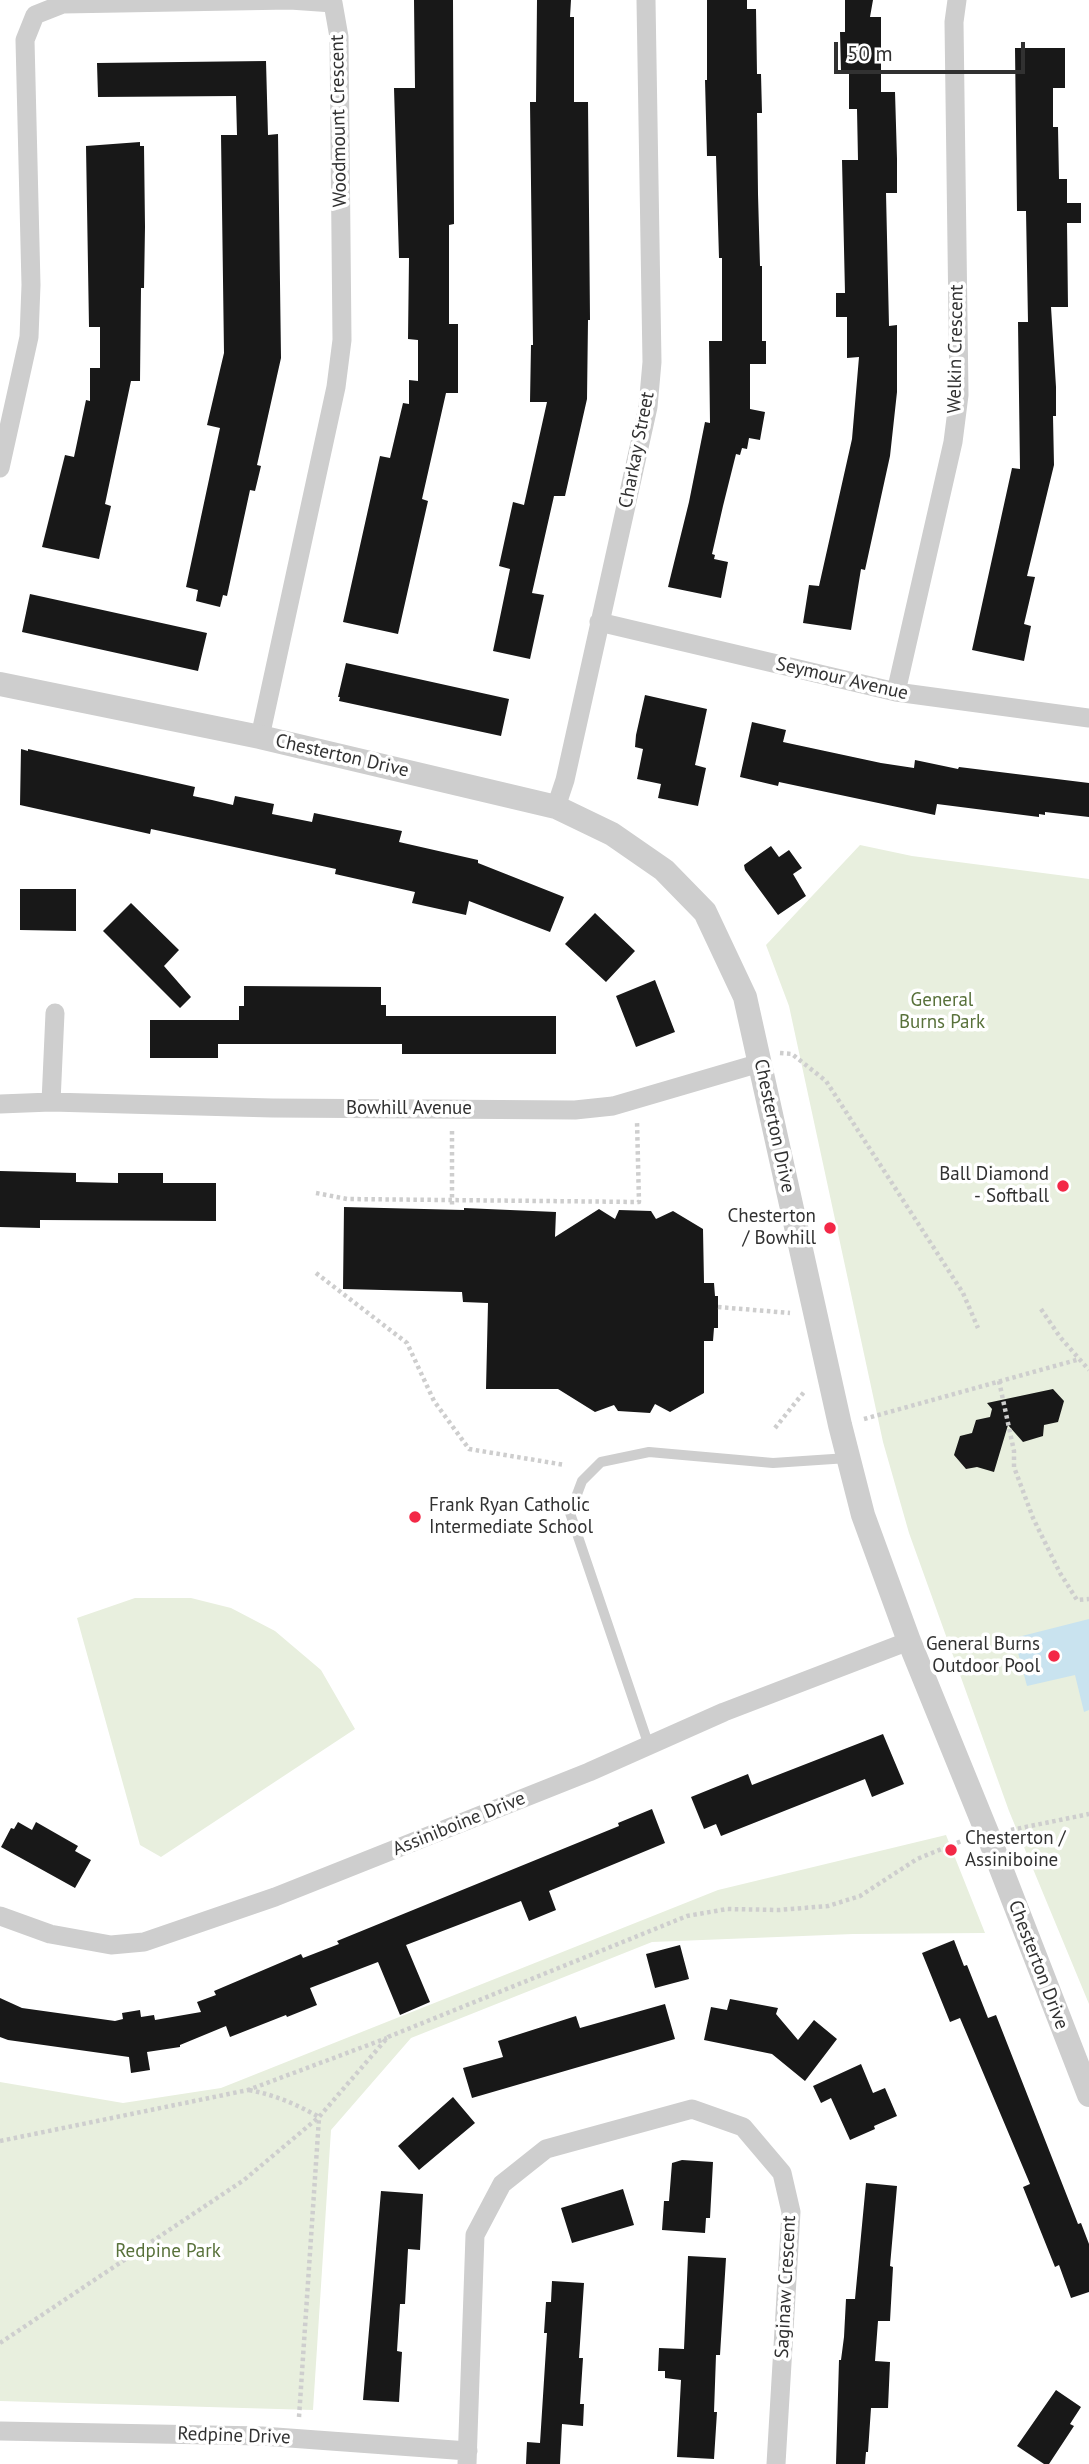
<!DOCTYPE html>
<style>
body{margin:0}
#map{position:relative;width:1089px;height:2464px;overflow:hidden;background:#fff;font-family:"PT Sans",sans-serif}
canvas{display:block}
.scale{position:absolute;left:834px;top:42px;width:191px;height:32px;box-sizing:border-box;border:4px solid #313131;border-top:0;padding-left:9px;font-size:21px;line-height:24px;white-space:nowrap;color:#313131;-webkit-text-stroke:5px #fff;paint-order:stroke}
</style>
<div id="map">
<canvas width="1089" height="2464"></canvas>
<div class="scale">50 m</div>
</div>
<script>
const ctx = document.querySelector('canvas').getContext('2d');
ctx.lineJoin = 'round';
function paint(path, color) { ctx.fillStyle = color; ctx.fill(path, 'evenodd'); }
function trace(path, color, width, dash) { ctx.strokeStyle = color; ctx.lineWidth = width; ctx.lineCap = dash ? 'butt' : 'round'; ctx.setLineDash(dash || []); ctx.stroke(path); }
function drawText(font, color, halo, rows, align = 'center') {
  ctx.font = font + ' "PT Sans",sans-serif'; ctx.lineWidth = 7; ctx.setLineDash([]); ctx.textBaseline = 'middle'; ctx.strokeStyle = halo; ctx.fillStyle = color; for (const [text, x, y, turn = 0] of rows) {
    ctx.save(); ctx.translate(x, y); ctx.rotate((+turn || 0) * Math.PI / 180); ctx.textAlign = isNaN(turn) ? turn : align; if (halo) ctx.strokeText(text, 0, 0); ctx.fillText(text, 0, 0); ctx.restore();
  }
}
paint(new Path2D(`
 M860,845L912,856L1089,879V2004L1009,1811L909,1533L883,1442L789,1006L766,945Z
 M135,1598H191L231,1608L275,1631L321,1670L355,1729L161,1857L140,1845L77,1618Z
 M946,1835L985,1933L853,1934L652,1942L411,2038L331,2130L313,2410L0,2401V2082L123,2103L221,2088L718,1890Z`), '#e8efde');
paint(new Path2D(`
 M1089,1619V1710L1084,1712L1075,1675L1027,1686L1014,1638Z`), '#c9e3ef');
paint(new Path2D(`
 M414,0H453L454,224L449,225V324H458V393H446L422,499L428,501L398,634L343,622L380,456L390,458L403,403L409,404V380L418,381V340L408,339L409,258H399L394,88H415Z
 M537,0H571L570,17H574V102H588L590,320H588L587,399L565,496H554L532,593L544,595L530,659L493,651L510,569L499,566L513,502L524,505L547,402H530L531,345H533L530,102H536Z
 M707,0H747V9H756L757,74H761L762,113H757L758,194L760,266H762V341H766V364H750V409L765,412L760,440L749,438L747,449L742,448L740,455L736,454L723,506L712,554L715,555L714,559L728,562L721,598L668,587L689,502L705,422L710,423L709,341H722V258H719L716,156H707L705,80H707Z
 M845,0H873L870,17H881V92H895L897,159V193H886L889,326L897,325V392L890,456L865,570L861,569L851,630L803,623L809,585L819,586L852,439L859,357L847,358V317H836V293H845L842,160H858L857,109H849V72H841L840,32H845Z
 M1015,48H1065V88H1053V127H1058L1059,179H1067V203H1081V223H1067L1068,307H1051L1056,387V416H1053L1054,465L1027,576L1035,577L1024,624L1031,626L1024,661L972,650L1012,468L1020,469L1018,322H1028L1026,211H1017Z
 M266,61L268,135L278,134L281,358L257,465L261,466L255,491L250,490L227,596L223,595L220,607L196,601L198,590L186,587L220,428L207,425L224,353L221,135H237L236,96L98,97L97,63Z
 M140,142V146H144L145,227L144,288H141L140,381H131L105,504L111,506L99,559L42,547L65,455L74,457L86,400L90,401V368H100V327H89L86,146Z
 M30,594L207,633L198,671L22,632Z
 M346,663L509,699L501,736L339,701L340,697H338Z
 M645,695L707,709L695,765L706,768L698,806L658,798L661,784L637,779L643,749L635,747L636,735Z
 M752,722L786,730L783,742L881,763L914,768L915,760L958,769L959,767L1089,783V817L1045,812V815L1039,814V817L937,804L935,815L779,782L778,786L740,777Z
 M21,749L28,751V749L195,787L193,796L212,800L233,805L235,796L274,804L272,814L312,822L314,813L402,831L399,842L478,860V863L564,897L550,932L469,901L466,915L412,903L415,892L335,874L336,869L151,829L150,834L20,805Z
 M771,846L779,857L789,850L802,868L793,874L806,896L778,915L745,870L744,865Z
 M20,889H76V931L20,930Z
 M131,903L179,950L164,966L191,997L180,1008L103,931Z
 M595,913L635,951L606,982L565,944Z
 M655,980L675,1032L636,1047L616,996Z
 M244,986L381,987V1005H386V1016H556V1054H402V1044H218V1058H150V1020H239V1006H244Z
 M0,1171L76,1173V1182L118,1183V1173H163V1183H216V1221L40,1220V1228L0,1227Z
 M344,1207L464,1210V1208L556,1212L555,1237L599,1209L615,1219L619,1210L651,1211L656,1219L673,1211L703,1229L704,1283H714L715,1296H718V1328H714L713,1341H704V1393L670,1412L655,1404L650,1413L618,1411L614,1405L595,1412L558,1389H486L488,1303L463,1302L462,1292L343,1289Z
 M1053,1389L1064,1401L1058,1422L1044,1425L1043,1436L1023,1442L1008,1425L994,1472L977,1467L966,1469L954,1455L960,1436L972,1433L976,1420L990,1417L992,1409L987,1403Z
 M883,1734L904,1784L872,1797L865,1779L721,1836L716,1824L704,1829L691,1797L748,1774L752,1785Z
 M652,1809L665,1843L549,1891L556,1910L529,1921L521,1901L406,1945L430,2002L400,2015L378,1962L310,1988L317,2005L287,2017L286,2015L230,2037L226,2026L180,2045V2047L147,2052L150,2070L131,2073L129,2057L8,2040L0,2037V1998L22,2008L115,2021L123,2019L122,2013L140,2010L141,2017L154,2015L155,2020L201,2012L197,2002L216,1995L214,1991L301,1954L303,1958L339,1944L337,1941L619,1826L618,1823Z
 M18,1822L32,1830L36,1822L78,1846L75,1851L91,1860L75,1888L1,1847L11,1828L14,1829Z
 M954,1940L964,1966L967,1965L988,2018L996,2015L1078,2224L1081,2223L1089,2244V2292L1071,2298L1059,2265L1055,2267L1023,2187L1030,2184L960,2018L950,2022L922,1953Z
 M680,1945L689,1979L655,1988L646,1954Z
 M730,1999L778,2008L776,2014L798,2040L814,2020L837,2039L805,2081L772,2054L704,2040L711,2007L727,2010Z
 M665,2004L675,2039L472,2098L463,2068L503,2057L498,2041L576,2016L580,2028Z
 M861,2064L873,2093L885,2088L897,2116L874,2126L875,2129L850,2140L831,2098L821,2103L813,2086Z
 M453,2097L475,2123L419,2170L398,2146Z
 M682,2160L713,2162L710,2218H706L705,2233L662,2230L664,2201H669L672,2163Z
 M866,2183L897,2186L890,2266L893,2267L890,2321H878L875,2361L890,2362L888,2408H871L868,2452H866L865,2464H836L839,2360H841L844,2337L846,2299H855Z
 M623,2189L634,2225L572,2243L561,2208Z
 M381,2191L423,2194L420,2250L408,2249L405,2304H400L397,2351L402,2352L399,2402L363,2400Z
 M688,2256L726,2258L720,2355H716L714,2412H717L714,2459L677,2457L681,2380L665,2378V2371H658L659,2348L684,2349Z
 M552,2281L584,2283L579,2358H583L580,2404H584L583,2426L562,2424L560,2464H526L527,2442L540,2443L547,2333H544L546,2302H551Z
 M1056,2390L1081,2407L1070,2424L1074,2426L1049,2464H1044L1017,2446Z`), '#181818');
trace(new Path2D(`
 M780,1053L792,1054L826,1081L963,1293L978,1328
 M452,1131V1207
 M316,1193L347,1199L639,1202L637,1121
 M316,1273L407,1343L434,1401L469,1449L565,1465
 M718,1307L790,1313
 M1041,1309L1060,1337L1089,1370
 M999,1381L1014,1451V1467L1033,1518L1060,1573L1077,1600L1089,1599
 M864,1419L1080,1359
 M775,1428L804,1392
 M1011,1830L1089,1814
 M249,2090C275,2095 296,2104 319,2117
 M0,2141L248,2090L387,2038
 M0,2343L244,2180L319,2117L388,2037L687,1916L727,1909L779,1910L828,1906L860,1896L917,1859L964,1840
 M299,2417L319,2118`), '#cecece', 4.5, [3.5, 3.5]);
trace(new Path2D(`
 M649,1746L570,1513L582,1481L601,1462L649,1452L773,1463L848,1458`), '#cecece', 10);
trace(new Path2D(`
 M0,468L29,337L31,285L25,40L35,15L63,4L290,0L333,3L339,37L342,340L336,387L260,737
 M599,622L896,692L1089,718
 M896,692L953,442L959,395L954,22L957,0
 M556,807L565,780L648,407L652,362L646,0
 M51,1102L55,1013
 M0,1104L51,1102L272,1108L575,1110L613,1106L760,1063
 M0,1916L50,1934L111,1945L144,1942L275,1897L589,1772L724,1712L909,1641
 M0,2431L262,2436L468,2451
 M467,2464L475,2235L502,2184L546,2149L692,2109L743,2127L782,2173L791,2212L776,2464`), '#cecece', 19);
trace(new Path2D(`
 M0,684L260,737L556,807L612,834L664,870L705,912L745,997L840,1425L863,1515L909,1641L988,1835L1089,2095`), '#cecece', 24);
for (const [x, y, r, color] of [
 [1063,1186,7,"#f32846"],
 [830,1228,7,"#f32846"],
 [415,1517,7,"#f32846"],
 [1054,1656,7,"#f32846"],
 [951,1850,7,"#f32846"]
]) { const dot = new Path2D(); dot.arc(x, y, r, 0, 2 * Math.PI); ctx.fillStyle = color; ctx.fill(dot); trace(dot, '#fff', 2.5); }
drawText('19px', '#313131', '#fff', [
 ["Woodmount Crescent",339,121,-91],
 ["Welkin Crescent",956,349,-89],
 ["Charkay Street",637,450,-79],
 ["Seymour Avenue",842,679,13],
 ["Chesterton Drive",342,756,13],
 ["Bowhill Avenue",409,1109],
 ["Chesterton Drive",774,1126,78],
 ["Assiniboine Drive",459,1824,-22],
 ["Chesterton Drive",1038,1965,69],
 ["Saginaw Crescent",786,2287,-87],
 ["Redpine Drive",234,2436,2]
]);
drawText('19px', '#58713a', '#fff', [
 ["General",942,1001],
 ["Burns Park",942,1023],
 ["Redpine Park",168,2252]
]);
drawText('19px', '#313131', '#fff', [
 ["Ball Diamond",1049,1175],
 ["- Softball",1049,1197],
 ["Chesterton",816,1217],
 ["/ Bowhill",816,1239],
 ["Frank Ryan Catholic",429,1506,"left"],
 ["Intermediate School",429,1528,"left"],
 ["General Burns",1040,1645],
 ["Outdoor Pool",1040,1667],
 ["Chesterton /",965,1839,"left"],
 ["Assiniboine",965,1861,"left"]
], 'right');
</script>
